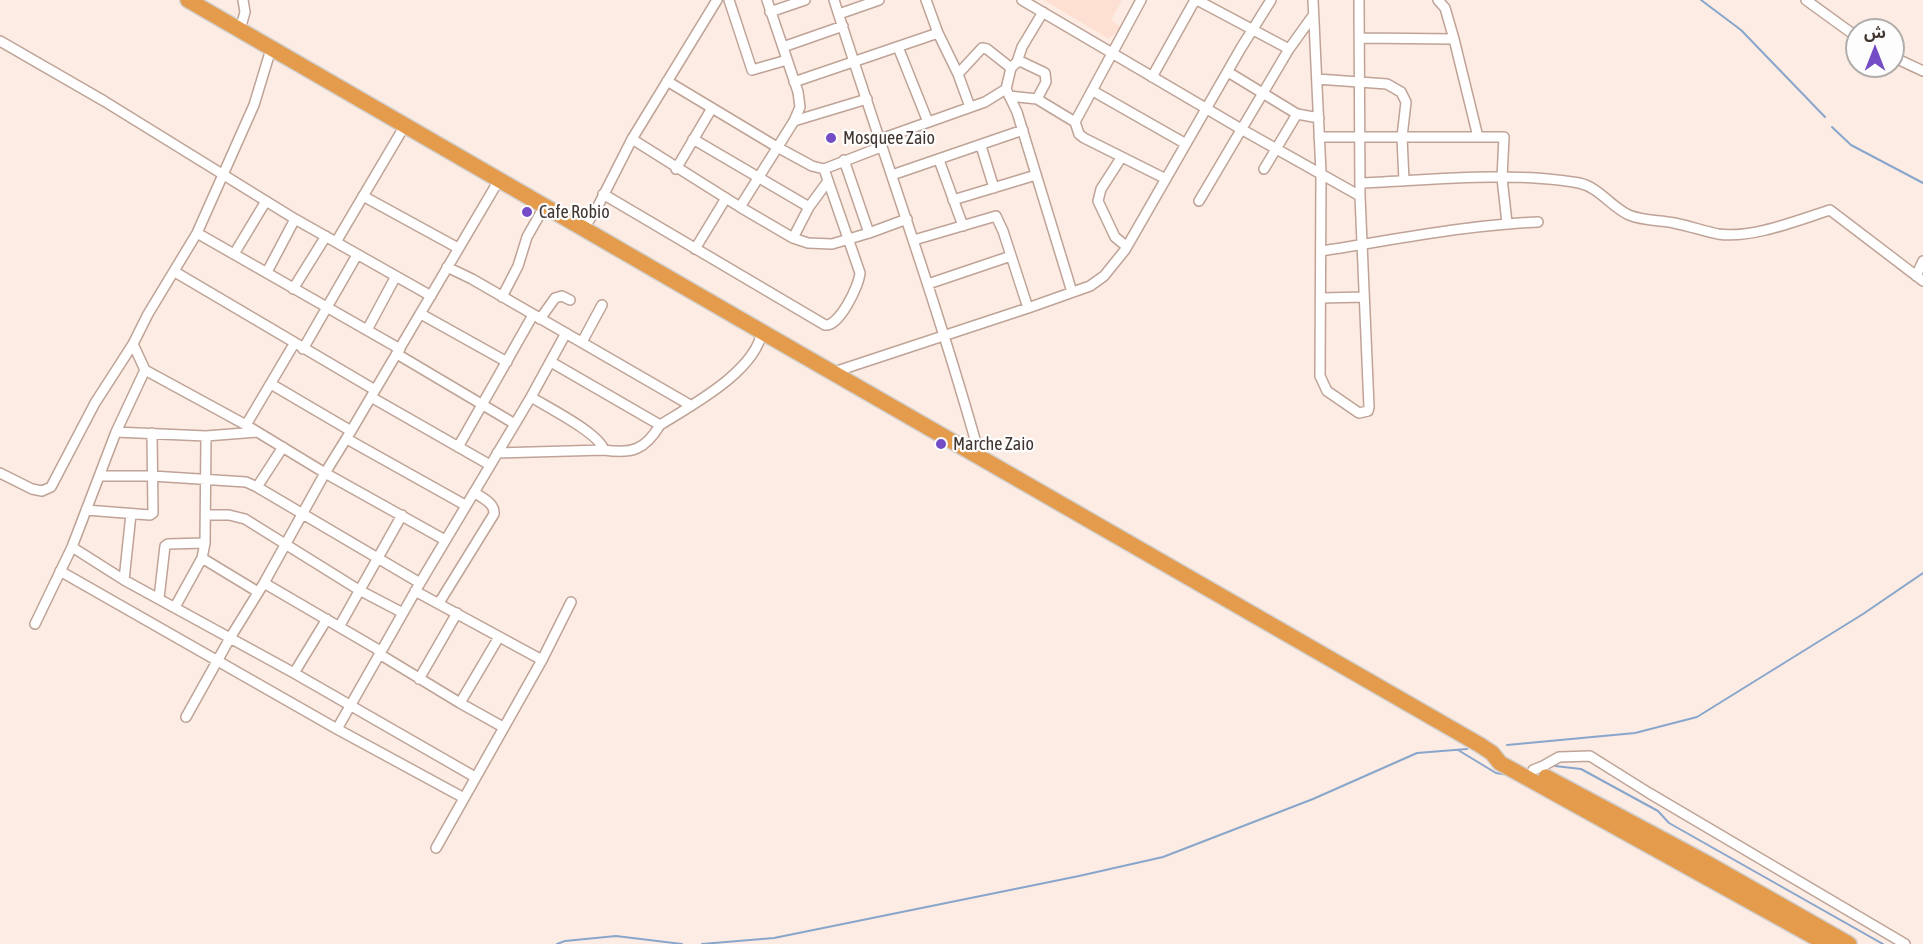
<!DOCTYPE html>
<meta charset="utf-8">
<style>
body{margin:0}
#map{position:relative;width:1923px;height:944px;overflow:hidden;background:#fdece3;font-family:"Asap Condensed","Noto Sans Arabic",sans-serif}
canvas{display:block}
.north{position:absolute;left:1845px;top:18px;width:60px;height:60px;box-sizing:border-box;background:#fdfdfd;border:2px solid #b1adab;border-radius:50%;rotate:0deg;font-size:16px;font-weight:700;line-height:24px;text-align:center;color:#40352f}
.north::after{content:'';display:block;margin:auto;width:21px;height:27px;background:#744cc5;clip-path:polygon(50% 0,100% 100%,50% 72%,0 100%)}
</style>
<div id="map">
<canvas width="1923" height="944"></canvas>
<div class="north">ش</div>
</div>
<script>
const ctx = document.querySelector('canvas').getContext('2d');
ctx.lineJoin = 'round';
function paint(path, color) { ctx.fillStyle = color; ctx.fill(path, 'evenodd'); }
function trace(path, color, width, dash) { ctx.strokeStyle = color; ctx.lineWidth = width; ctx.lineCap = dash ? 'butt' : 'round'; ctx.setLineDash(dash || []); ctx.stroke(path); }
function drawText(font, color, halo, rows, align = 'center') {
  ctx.font = font + ' "Asap Condensed",sans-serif'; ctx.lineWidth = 4.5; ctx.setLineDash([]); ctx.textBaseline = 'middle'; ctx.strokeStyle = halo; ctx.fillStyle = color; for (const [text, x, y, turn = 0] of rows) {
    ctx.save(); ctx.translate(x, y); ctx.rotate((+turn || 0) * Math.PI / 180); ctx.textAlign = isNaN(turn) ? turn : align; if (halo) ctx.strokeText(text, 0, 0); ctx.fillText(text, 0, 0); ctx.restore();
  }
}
paint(new Path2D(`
 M1044,0H1122L1111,20L1121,27L1109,39Z`), '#fde0d2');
trace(new Path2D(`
 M1701,0L1741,30L1825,117
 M1832,127L1851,145L1923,183
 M1507,745L1635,733L1697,717L1863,614L1923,573
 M1458,750L1496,773L1508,775
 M1555,766L1581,769L1658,811L1669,823L1883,944
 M557,944L565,941L616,936L682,944
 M702,944L774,938L1079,876L1163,857L1313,799L1417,753L1467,749`), '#88a6cb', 2);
const minor = new Path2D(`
 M729,0L752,70L787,60
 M834,0C882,152 937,302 980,457
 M926,0L938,33
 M1022,0L1241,129L1360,196
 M1141,0L1075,122L1079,134L1084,138L1166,179
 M1197,0L1289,49
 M1313,0L1321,173L1320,376L1327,391L1359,413L1368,411L1369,407L1360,196L1359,0
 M1438,0L1445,8L1454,39
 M1806,0L1857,37
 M770,12L805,0
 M839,14L879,0
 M240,30L245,12L243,0
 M1360,38L1454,39L1478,137
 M0,41L104,101L295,219L431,296
 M783,47L843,26
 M898,47L928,122
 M1893,57L1923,71
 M1017,62L1022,47L1043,12
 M1228,72L1297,114L1319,118
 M958,74L970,107
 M1152,77L1195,0
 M1317,79L1387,84L1401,92L1406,102L1402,137L1404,181
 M667,81L777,147L812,166L824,169L881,147
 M794,82L938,33L958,74L982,48L987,49L1011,68
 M1093,91L1186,144
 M1009,96L1037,99L1075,122
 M1037,99L1046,82L1045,73L1022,62H1017L1011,68L1006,89L1017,112L1072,292
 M794,121L867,99
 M1319,137H1504L1502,178L1507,223
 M632,139L740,207L793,238L808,243L832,244L869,233L907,219
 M693,139L809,207
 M878,140L985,102L1006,89
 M981,146L994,188
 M1121,158L1101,189L1098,201L1115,237L1126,246
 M844,160L869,233
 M939,160L963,226
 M676,169L712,108
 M1264,169L1297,114
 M892,175L1023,130
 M1360,183C1428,180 1513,171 1579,183C1599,187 1611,207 1629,215C1643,221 1659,220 1674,223C1689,226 1704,231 1718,234C1752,239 1798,220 1830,210L1923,281
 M603,194L825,325C839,327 859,286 860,273L824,169
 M363,196L458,248
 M953,200L1036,175
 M1199,201L1289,49L1312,17
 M740,207L794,121L800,107L798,92L767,0
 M584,228L597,208L632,139L717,0
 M197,233L400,349
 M793,238L809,207L828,181
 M914,240L996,216L1003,231L1028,308
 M336,242L404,127
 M695,249L726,198
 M1321,251C1393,240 1465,225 1538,222
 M234,254L266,201
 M447,267L472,279L690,405
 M175,272L375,390
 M267,272L295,219
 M1916,276L1923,261
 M928,284L1011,256
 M293,289L326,236
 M502,297L518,266L527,237L544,207
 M1321,298L1364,297
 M421,314L507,362
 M540,319L555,298L562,296L570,300
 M367,330L396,276
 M582,342L602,305
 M133,344L145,370L246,425L325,473L445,540
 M303,349L357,255
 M397,354L515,424
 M551,362L660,425
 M834,372L1028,308L1090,286L1104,276L1125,250L1241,48L1271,0
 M271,384L351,431
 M371,397L490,465
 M246,425L294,344
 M116,432L206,436L257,432
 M347,439L465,505
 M458,447L533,315
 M604,450C632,454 645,450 660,425C692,405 756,371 762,331
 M497,453L604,450C599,433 547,407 531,397
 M0,473L32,489L42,491L51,487L95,403L133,344L148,314L197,233L254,105L271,49
 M101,476H152L246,482L257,487L420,583
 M257,487L283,447
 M86,510L150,515L153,513L152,433
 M206,515H229L245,519L359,590L403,613
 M72,547L124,580L294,673L475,777
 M202,558L258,592
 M60,571L337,729L464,798
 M124,580L131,514
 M264,583L377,649L381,655L460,703L503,727
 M415,591L542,660
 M159,598L165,546L168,544L205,543
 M439,603L494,514C495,503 482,498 474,492
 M175,607L202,558L205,543L206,436
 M35,624L72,547L116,432L145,370
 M339,627L402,515
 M294,673L327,619
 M419,679L457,613
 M460,703L499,637
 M186,717L230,638L264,583L325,473L351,431L499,180
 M337,729L420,583L531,397L566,333
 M1533,770L1543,766L1559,757L1590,756L1649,793L1905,944
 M436,848L542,660L571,602`);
const trunk = new Path2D(`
 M188,0C618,249 1049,498 1480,745L1492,753L1500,763L1827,944
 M1546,777L1705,862L1849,944`);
trace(minor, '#bfa397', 12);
trace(trunk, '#d1cfcd', 18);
trace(minor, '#fff', 9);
trace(trunk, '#e49b4c', 15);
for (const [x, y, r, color] of [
 [831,138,6,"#744cc5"],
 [527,212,6,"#744cc5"],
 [941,444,6,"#744cc5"]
]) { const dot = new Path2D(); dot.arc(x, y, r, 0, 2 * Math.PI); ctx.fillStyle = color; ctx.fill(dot); trace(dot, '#fdfdfd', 2); }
drawText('18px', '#40352f', '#fdfdfd', [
 ["Mosquee Zaio",843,138],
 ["Cafe Robio",539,212],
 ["Marche Zaio",953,444]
], 'left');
</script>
